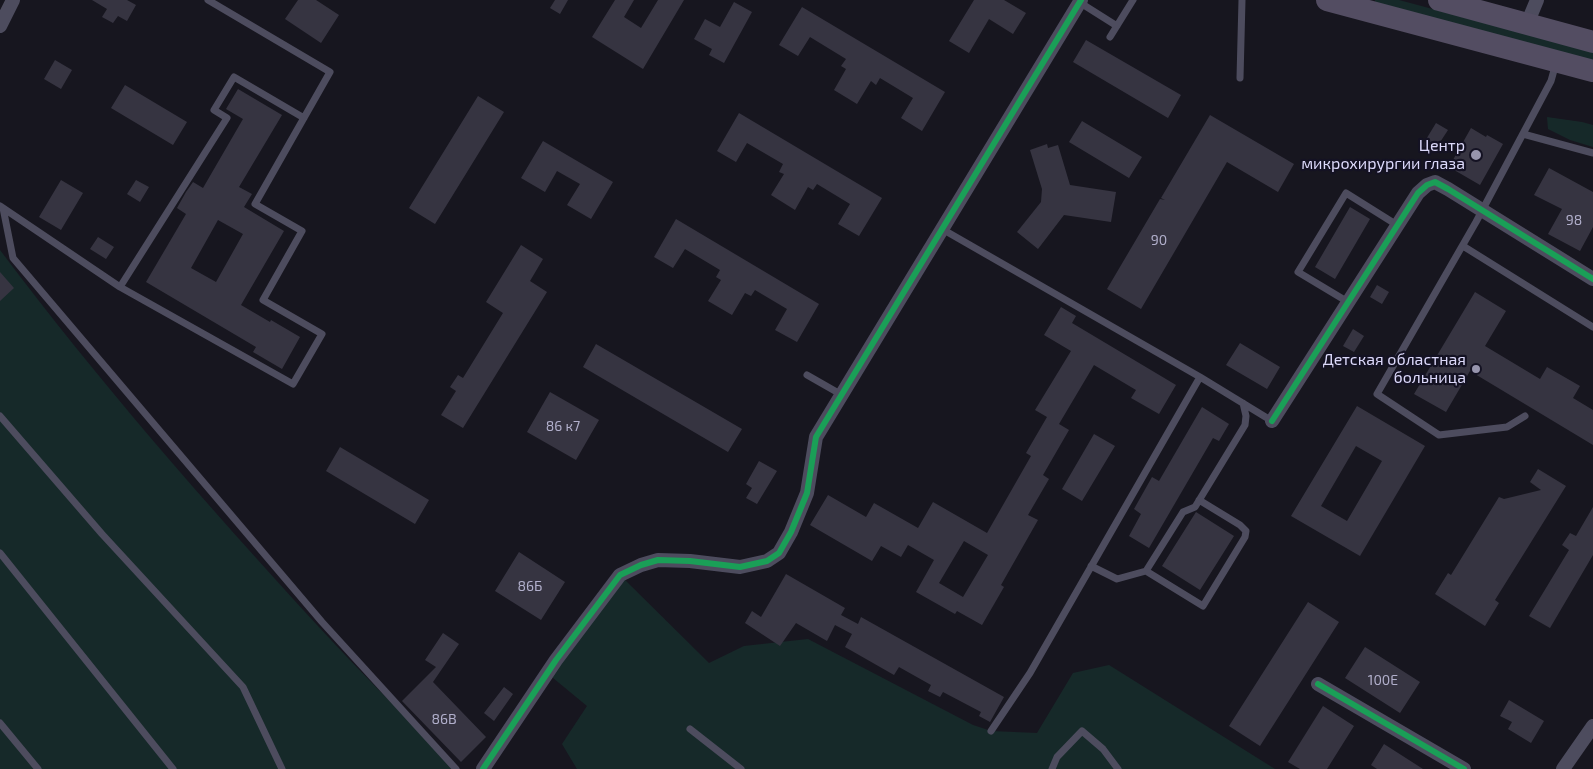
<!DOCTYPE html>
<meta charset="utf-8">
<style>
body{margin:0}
canvas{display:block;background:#17161f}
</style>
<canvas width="1593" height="769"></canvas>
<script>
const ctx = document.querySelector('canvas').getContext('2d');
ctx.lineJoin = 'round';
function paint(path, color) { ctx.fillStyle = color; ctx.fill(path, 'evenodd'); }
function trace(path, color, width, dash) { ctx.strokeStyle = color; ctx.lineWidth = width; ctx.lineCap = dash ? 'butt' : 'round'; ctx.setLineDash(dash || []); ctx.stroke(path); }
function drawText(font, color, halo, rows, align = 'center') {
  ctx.font = font + ' "Exo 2",sans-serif'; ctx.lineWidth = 4.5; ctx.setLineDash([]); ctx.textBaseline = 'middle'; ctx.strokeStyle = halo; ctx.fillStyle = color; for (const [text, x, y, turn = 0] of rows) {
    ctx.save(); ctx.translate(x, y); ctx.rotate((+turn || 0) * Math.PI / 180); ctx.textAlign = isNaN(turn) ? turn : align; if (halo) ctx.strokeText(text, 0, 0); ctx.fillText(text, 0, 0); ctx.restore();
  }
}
paint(new Path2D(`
 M1375,0H1399L1593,52V64L1375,3Z
 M1547,117L1582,122L1593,125V147L1570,140L1548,129Z
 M0,250C98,381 207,505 317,625C362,674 410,721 456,769H0Z
 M620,575L709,663L744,646L808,639L973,725L991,731L1037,733L1073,673L1109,665L1275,769H577L562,744L587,706L547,673Z`), '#162929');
paint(new Path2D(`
 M92,0H127L136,5L127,21L118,16L113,23L102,17L107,9Z
 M298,0H316L339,15L321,43L285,19Z
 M555,0H568L560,14L550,8Z
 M615,0H634L624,17L641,28L658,0H684L643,69L592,37Z
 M974,0H1004L1026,13L1013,34L989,19L969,53L949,41Z
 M734,2L752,12L724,63L709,55L712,49L694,39L705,19L720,27Z
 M802,7L945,92L922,131L901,118L913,98L880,78L876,85L871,81L857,104L834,90L846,69L841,66L846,59L810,37L798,56L779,45Z
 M1086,40L1181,95L1168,118L1073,62Z
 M55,60L72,70L61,89L44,79Z
 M125,85L187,122L173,145L111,108Z
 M238,89L282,115L239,187L252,194L244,207L284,231L241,305L270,322L271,320L300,337L282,369L253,352L256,347L146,282L186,214L177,208L186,192L193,182L203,188L243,119L226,109ZM218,220L243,234L216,282L191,268Z
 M478,96L504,112L435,224L409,208Z
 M739,113L882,198L859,236L838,224L850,204L817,184L813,190L808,187L795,210L771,195L784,174L779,172L783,164L747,143L736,162L717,151Z
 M1210,115L1294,164L1278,192L1227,162L1141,309L1107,289L1160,199L1165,200L1161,198Z
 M1082,121L1142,157L1129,178L1069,142Z
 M1436,123L1448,130L1433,153L1422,146Z
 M1471,128L1486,137L1487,135L1503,144L1480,185L1449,167Z
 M543,141L613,182L591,219L567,205L580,184L557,171L545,192L521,178Z
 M1047,144L1048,148L1058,145L1070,185L1116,192L1111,222L1064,215L1038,249L1017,232L1041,202L1042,189L1030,150Z
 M1549,168L1593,192V227L1580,251L1548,234L1562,209L1534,195Z
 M61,180L83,193L61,230L39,217Z
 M136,180L149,187L140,202L127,194Z
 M1350,207L1370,219L1335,279L1315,267Z
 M676,219L819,304L797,342L775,330L787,309L755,290L751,296L745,293L732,315L708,301L721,280L716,277L720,270L685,249L673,268L654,257Z
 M98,237L114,247L106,259L90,249Z
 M521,245L543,259L530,281L547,292L463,428L441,415L456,391L450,387L458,375L463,378L503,313L486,302Z
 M0,272L14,288L0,301Z
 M1377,285L1389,292L1382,304L1370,297Z
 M1475,292L1506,311L1485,346L1540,379L1547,367L1580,386L1573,398L1593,410V445L1470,371L1446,412L1414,394Z
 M1061,307L1076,316L1072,323L1176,385L1159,414L1131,398L1136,390L1094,365L1059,424L1069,430L1043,475L1049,479L1028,515L1038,520L1001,585L1004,587L982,625L957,611L955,614L916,592L934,560L908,545L901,557L881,546L872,561L810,525L828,495L866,517L874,503L918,528L933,502L987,533L1031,456L1026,453L1047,417L1035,410L1071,351L1044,335ZM964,541L988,555L963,597L939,583Z
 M1353,329L1364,336L1354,352L1343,346Z
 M1240,343L1280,367L1267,389L1226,365Z
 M596,344L742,429L728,452L583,367Z
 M550,392L599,420L576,460L527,432Z
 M1357,406L1425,446L1360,556L1291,516ZM1356,446L1382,461L1347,521L1321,506Z
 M1202,407L1229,424L1219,441L1213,438L1149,548L1129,536L1141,514L1134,509L1152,477L1159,481Z
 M1094,434L1115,446L1082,501L1062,489Z
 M340,447L429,500L415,524L326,471Z
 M759,461L777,471L757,504L746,498L752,488L746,484Z
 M1538,469L1566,486L1495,600L1499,603L1485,626L1435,594L1448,573L1451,575L1499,497L1504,499L1541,490L1530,482Z
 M1593,507V555L1550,628L1529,616L1569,550L1562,545L1570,533L1576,536Z
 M1196,512L1234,536L1200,590L1162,566Z
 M519,552L565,582L541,620L495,591Z
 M786,574L845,608L841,615L858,624L861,617L1004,697L990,722L979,716L981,712L943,692L940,697L928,691L931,685L899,667L894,675L845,647L852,634L835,625L827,641L796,623L780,646L745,623L752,611L761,617Z
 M1308,602L1339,622L1260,746L1229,726Z
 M443,633L459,644L433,682L486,737L461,762L402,701L436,667L425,660Z
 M1365,647L1420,682L1400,713L1345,678Z
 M504,687L513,694L494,721L484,713Z
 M1509,700L1544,721L1531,743L1508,729L1512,722L1500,716Z
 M1323,706L1354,726L1327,769H1300L1288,762Z
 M1384,744L1423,769H1377L1371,765Z`), '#363441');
trace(new Path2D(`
 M1079,2L1117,26
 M1110,37L1133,0
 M1240,78L1242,0
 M1523,134L1593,153
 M0,206L120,287L293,384L322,334L263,300L302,231L255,204L330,72L208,0
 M3,208L13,258L322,622L456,769
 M942,229L1200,377
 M1463,246L1593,327
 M120,287L227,118L214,110L234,77L304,118
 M1348,302L1298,272L1346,193L1397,225
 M807,375L842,395
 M0,416L102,534L243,687L282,769
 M1525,416L1507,427L1439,435L1377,394L1476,222L1551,81L1556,63
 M0,553L173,769
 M1091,566L1117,579L1146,571L1203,606L1245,537L1246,531L1240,525L1199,500
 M1146,571L1183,512L1195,507L1245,425L1246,416L1243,403
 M0,723L38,769
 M690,729L741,769
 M991,731L1030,673L1200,377L1272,421
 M1052,769L1057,757L1082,731L1103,749L1118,769`), '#4d4c5e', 7);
trace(new Path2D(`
 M1527,24L1537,0
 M0,26L13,0
 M1272,421L1418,193L1427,185L1435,182L1448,189L1593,279
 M1318,684L1464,769
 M483,769L556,660L620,575L641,565L658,560L690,561L740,567L767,561L779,553L791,532L807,493L816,437L1081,0
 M1563,769L1593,726`), '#4d4c5e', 14);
trace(new Path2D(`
 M1327,0L1593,71
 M1439,0L1593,42`), '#534d62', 22);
trace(new Path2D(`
 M1272,421L1418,193L1427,185L1435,182L1448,189L1593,279
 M1318,684L1464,769
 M483,769L556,660L620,575L641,565L658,560L690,561L740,567L767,561L779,553L791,532L807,493L816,437L1081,0`), '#1a9f57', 6);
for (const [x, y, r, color] of [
 [1476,155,6,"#9795ad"],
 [1476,369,5,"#9795ad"]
]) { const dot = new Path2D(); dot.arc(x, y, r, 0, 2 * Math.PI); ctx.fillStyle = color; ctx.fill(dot); trace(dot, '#141223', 2); }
drawText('14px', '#b2b0cc', null, [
 ["98",1574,220],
 ["90",1159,240],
 ["86 к7",563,426],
 ["86Б",530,586],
 ["100Е",1383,680],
 ["86В",444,719]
]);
drawText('16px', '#dcd9fa', '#141223', [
 ["Центр",1465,146],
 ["микрохирургии глаза",1465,164],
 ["Детская областная",1466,360],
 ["больница",1466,378]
], 'right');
</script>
